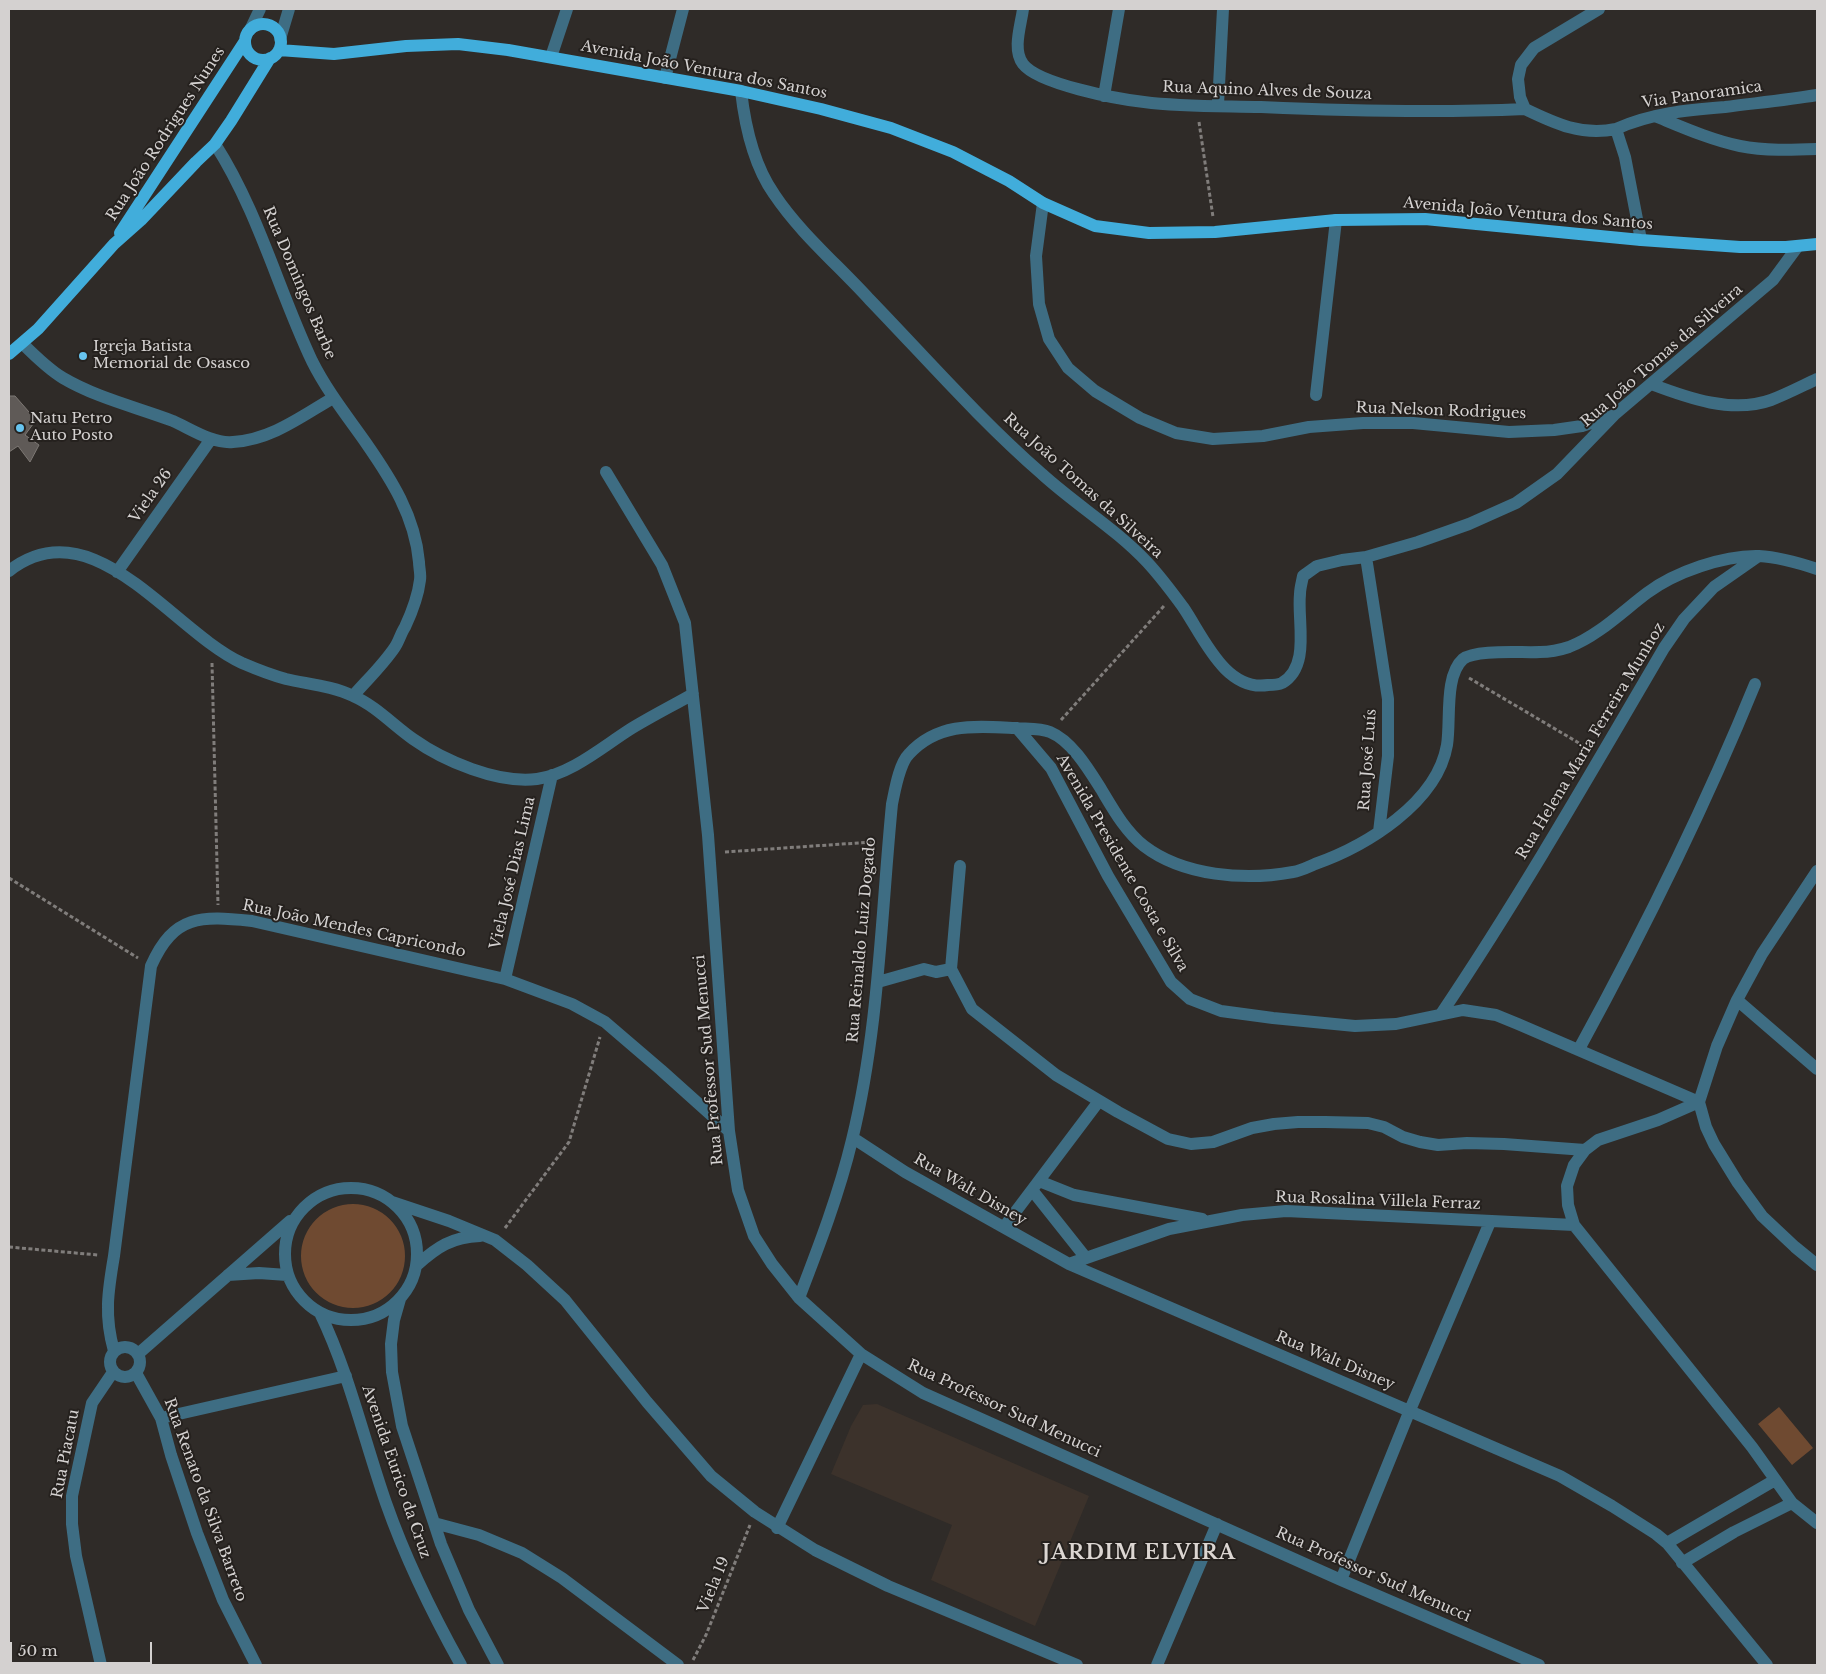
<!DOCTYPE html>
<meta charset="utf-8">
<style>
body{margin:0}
#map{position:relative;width:1826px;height:1674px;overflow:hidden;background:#2f2b28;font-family:"Libre Baskerville",serif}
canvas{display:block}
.frame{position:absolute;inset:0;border:10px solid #d4d1d0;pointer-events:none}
.scale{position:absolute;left:10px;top:1642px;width:142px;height:22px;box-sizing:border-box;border:2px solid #d4d1d0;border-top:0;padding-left:6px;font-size:15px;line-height:18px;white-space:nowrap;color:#d4d1d0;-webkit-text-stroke:4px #25211e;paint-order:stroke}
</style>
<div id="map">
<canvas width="1826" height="1674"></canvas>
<div class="frame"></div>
<div class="scale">50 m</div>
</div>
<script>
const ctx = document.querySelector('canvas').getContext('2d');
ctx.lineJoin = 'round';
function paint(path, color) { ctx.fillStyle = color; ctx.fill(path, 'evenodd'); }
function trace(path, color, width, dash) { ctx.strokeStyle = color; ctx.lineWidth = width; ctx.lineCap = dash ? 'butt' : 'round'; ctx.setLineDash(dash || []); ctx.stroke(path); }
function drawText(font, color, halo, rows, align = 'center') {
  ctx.font = font + ' "Libre Baskerville",serif'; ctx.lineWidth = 4; ctx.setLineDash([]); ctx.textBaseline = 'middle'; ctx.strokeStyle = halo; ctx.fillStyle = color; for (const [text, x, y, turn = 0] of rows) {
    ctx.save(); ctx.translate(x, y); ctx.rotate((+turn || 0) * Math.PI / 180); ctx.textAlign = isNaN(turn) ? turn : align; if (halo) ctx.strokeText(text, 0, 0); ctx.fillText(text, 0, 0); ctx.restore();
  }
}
paint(new Path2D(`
 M877,1404L1089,1496L1035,1626L931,1580L952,1525L831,1474L851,1426L863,1405Z`), '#3c322b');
paint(new Path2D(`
 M301 1256a52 52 0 1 1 104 0a52 52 0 1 1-104 0Z
 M1779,1407L1813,1448L1792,1465L1758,1424Z`), '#6f4a31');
const building = new Path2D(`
 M9,396H15L36,420L25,435L39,445L30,462L18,446L9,452Z`);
paint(building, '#5f5a57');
trace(building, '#7d7874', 1);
trace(new Path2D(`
 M1199,122L1213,217
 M212,663L218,905
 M1469,678L1589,749
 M1061,720L1164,606
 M725,852L873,842
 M9,878L138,958
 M505,1228L569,1142L600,1037
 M9,1247L98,1255
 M693,1660L706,1635L750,1525`), '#807d7b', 3, [4, 2.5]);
trace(new Path2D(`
 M1023,9C1021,25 1012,50 1023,64C1038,84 1117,99 1144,102C1182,107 1222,106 1261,107C1349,111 1437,113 1525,109
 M1599,9L1534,48L1521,65L1518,79L1520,97L1525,109C1556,124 1582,136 1616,129
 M250,30L260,9
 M280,39L289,9
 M551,57L567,9
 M665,78L683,9
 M741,91C745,126 753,164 774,194C800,233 837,264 869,299C926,358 980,420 1042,474C1076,505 1116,529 1147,562C1160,576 1172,592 1183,607C1203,636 1225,692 1268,685C1272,685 1278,685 1282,683C1311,666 1297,621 1300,594C1300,588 1302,582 1303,576L1317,566L1342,560L1366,557L1418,542L1469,524L1516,503L1557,474L1614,415L1773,280L1798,246
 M1104,96L1119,9
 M1218,105L1223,9
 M1655,116C1682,127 1711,140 1740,146C1765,151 1792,150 1817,149
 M215,144C258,211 278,289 312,361C327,391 347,416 366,443C391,479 415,516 419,562C419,568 421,574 420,580C418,597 412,612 405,627C401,633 399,641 395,647C383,665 367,680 353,696
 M1043,203L1036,256L1039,304L1049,339L1068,368L1095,391L1140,418L1176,433L1213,439L1263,436L1309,427L1363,423H1413L1509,432L1554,430L1582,426L1612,416
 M1641,240L1625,157L1616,129C1651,113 1688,110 1725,107C1756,103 1787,100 1817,95
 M23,344C35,356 48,369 63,378C97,398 136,407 173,421C191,429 213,444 233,442C271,440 302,416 333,398
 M1651,384C1688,398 1732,414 1771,400C1787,394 1802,386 1817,379
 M1316,395L1336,220
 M606,472L662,565L685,623L708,835L729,1131L738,1190L754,1236L772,1264L799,1298L861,1354L923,1393L1341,1580L1539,1665
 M1366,557L1388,699V756L1379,832
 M9,571C93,505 172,631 242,663C256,669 271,675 286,679C308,684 333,686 353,696C376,706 393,725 413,739C444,761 498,784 537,779C571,774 601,748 629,730C650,717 672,706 693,694
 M117,572L211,439
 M1017,728L1051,768L1108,876L1171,982L1190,999L1221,1011L1273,1018L1355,1026L1396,1024L1463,1010L1496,1015L1518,1024L1699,1102
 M960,866L951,969L972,1009L1056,1075L1118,1112L1168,1139L1191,1144L1213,1142L1252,1128L1274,1124L1298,1122H1325L1368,1123L1384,1127L1403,1137L1420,1142L1438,1145L1467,1143L1504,1144L1585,1150
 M1817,871L1762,954L1737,1000L1717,1046L1699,1102L1706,1127L1714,1144L1738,1183L1762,1216L1795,1247L1817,1265
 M505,979L552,775
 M878,982L924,969L936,972L951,969
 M1737,1000L1817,1069
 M1441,1014C1521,895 1592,771 1664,648L1684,619L1714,587L1757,557
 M1579,1049C1644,930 1704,809 1755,684
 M1699,1102L1658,1120L1598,1140L1585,1150L1574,1165L1567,1186L1568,1205L1574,1225L1752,1447L1792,1503L1817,1523
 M853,1138L905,1172L1069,1264L1560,1476L1612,1506L1656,1534L1667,1543L1767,1665
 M1039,1181L1074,1195L1202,1219
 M285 1254a66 66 0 1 1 132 0a66 66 0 1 1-132 0Z
 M1032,1190L1086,1258
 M392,1202L449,1221L495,1240L527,1265L565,1300L647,1402L711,1476L755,1512L815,1550L888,1586L1077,1665
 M1004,1227L1099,1101
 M1069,1264L1169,1229L1242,1215L1286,1211L1574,1225
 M417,1265C437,1247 452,1237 480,1236
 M228,1275L259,1273L287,1275
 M799,1298C819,1246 839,1194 852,1140C879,1030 881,916 892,804C895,790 899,764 909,754C938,722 976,726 1015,728C1026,729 1040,728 1050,732C1072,741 1089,770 1101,789C1113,809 1125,831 1144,846C1183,876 1245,881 1293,872C1300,871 1308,867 1315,864C1366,846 1437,803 1447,745C1451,721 1444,676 1463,659C1476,649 1522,653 1540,652C1549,652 1560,650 1569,647C1598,636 1623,611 1647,593C1675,572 1724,555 1759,556C1779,557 1799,563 1817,569
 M400,1299L394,1320L391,1344L392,1372L402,1426L441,1544L469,1610L498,1665
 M320,1313C349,1373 364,1440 386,1503C406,1560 432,1613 461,1665
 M110 1362a15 15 0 1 1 30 0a15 15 0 1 1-30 0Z
 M114,1351C104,1316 108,1291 114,1256L151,966C174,914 201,916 252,921L505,979L572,1004L605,1022L661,1070L729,1131
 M138,1354L290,1221
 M136,1373L161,1418L171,1455L197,1533L223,1600L256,1665
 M161,1418L346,1376
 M434,1523L479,1535L522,1553L562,1578L678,1665
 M777,1528L861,1354
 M1667,1543L1775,1480
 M1682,1563L1734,1532L1792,1503
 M1341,1580L1410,1410L1490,1222
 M101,1665L76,1556L72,1524V1496L92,1403L113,1372
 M1157,1665L1217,1524`), '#3e6d83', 12);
trace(new Path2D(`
 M245 42a18 18 0 1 1 36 0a18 18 0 1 1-36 0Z
 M279,50L334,54L406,46L458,44L508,50L741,91L821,109L891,128L953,152L1009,181L1043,203L1095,226L1149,233L1215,232L1336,220L1425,219L1641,240L1740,247H1786L1817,244
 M120,233L245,41
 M9,354L38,329L114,244L141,220L196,162L215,144L231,121L270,58`), '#41addb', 12);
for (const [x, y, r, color] of [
 [83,356,5,"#67c4ef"],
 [20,428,5,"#67c4ef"]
]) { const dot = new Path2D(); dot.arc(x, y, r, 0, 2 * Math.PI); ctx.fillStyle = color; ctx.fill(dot); trace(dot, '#25211e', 2); }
drawText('15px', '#d4d1d0', '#25211e', [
 ["Avenida João Ventura dos Santos",704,70,11],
 ["Rua Aquino Alves de Souza",1267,91,2],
 ["Via Panoramica",1702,95,-8],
 ["Rua João Rodrigues Nunes",166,134,-57],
 ["Avenida João Ventura dos Santos",1528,214,5],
 ["Rua Domingos Barbe",299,283,67],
 ["Rua João Tomas da Silveira",1662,356,-41],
 ["Rua Nelson Rodrigues",1441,411,2],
 ["Rua João Tomas da Silveira",1083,486,42],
 ["Viela 26",151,496,-55],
 ["Rua Helena Maria Ferreira Munhoz",1591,741,-59],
 ["Rua José Luís",1368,760,-86],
 ["Avenida Presidente Costa e Silva",1122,863,60],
 ["Viela José Dias Lima",513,873,-77],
 ["Rua João Mendes Capricondo",354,929,12],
 ["Rua Reinaldo Luiz Dogado",862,940,-85],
 ["Rua Professor Sud Menucci",709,1060,-95],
 ["Rua Walt Disney",970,1190,30],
 ["Rua Rosalina Villela Ferraz",1378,1201,2],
 ["Rua Walt Disney",1335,1361,23],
 ["Rua Professor Sud Menucci",1004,1409,25],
 ["Rua Piacatu",66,1454,-79],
 ["Avenida Eurico da Cruz",396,1472,71],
 ["Rua Renato da Silva Barreto",205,1500,70],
 ["Rua Professor Sud Menucci",1373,1575,24],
 ["Viela 19",714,1585,-68]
]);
drawText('15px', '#d4d1d0', '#25211e', [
 ["Igreja Batista",93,347],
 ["Memorial de Osasco",93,364],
 ["Natu Petro",30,419],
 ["Auto Posto",30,436]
], 'left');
ctx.letterSpacing = '1px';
drawText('bold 20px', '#dcd6d2', '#25211e', [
 ["JARDIM ELVIRA",1139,1553]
]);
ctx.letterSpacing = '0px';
</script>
